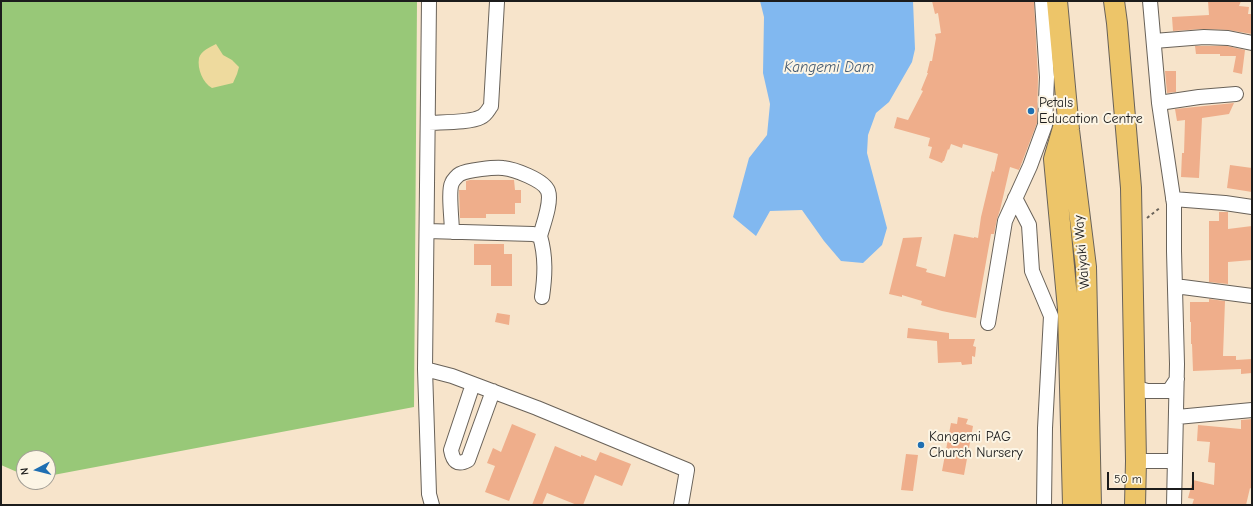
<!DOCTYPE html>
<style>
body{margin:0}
#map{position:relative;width:1253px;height:506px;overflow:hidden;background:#f7e4cb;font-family:"Comic Neue",sans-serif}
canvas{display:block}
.frame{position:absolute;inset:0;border:2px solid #1c1c1c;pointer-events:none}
.north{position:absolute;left:16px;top:450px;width:40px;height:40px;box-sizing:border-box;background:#fcf5e5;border:1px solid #a29e95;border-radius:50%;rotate:263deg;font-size:11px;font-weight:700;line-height:16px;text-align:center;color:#1c1c1c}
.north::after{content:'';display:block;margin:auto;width:14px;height:18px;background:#1f6fb2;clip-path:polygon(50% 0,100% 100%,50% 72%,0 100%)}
.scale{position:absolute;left:1107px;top:472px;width:87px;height:18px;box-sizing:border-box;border:2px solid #1c1c1c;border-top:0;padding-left:5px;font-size:12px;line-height:14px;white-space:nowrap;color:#1c1c1c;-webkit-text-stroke:3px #fcf5e5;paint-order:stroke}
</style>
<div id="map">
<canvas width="1253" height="506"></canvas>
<div class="frame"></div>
<div class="north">N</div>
<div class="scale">50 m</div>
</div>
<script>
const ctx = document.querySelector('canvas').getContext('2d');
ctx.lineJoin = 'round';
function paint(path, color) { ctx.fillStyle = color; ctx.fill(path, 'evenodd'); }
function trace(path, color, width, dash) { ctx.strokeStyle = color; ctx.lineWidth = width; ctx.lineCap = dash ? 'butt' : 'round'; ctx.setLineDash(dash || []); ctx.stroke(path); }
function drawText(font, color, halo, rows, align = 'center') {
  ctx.font = font + ' "Comic Neue",sans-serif'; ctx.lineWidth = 4; ctx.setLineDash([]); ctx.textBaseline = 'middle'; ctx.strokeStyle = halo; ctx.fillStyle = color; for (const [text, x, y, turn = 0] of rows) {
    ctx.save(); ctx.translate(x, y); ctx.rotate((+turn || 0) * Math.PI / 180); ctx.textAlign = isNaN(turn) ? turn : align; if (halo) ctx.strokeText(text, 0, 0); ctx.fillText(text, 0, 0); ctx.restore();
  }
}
paint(new Path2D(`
 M1,1H417L414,407L48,476V458H24V475L1,465Z`), '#98c878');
paint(new Path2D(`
 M216,44L223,55L232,60L239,67L237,74L233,83L212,88C203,83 197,69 199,58C201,51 210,47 216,44Z`), '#eeda9e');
paint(new Path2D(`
 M760,1H913L915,49L912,62L889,102L876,113L868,135L867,153L887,228L882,245L863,263L841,261L824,241L802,210L770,211L756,236L733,217L749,158L767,135L770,104L763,73L764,17Z`), '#81b8f0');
paint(new Path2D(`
 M932,1H1034L1038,77L1037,123L1019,170L1010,167L1000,210L997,219L994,234H991L976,318L942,311L921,305L922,301L902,295V297L889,294L903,238L922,237L916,266L927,269L926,272L945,277L954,234L974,238V237L978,238L981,217L992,171L994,172L998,154L963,144L962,148L951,144L949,150L948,149L944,161H943L942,163L929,158L932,147L928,146L930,138L894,128L897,117L908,120L923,91L921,90L928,73H927L930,61H932L936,38L935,34L941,33L938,13L935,14Z
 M1208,1H1241L1239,6L1249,7L1248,14H1252V34L1228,30L1203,29L1173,31L1172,17L1209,15Z
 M1195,46H1227L1245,50L1242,74L1233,72L1236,56H1220V54H1196Z
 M1165,71H1176V92L1167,93Z
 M1234,103L1229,114L1202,118L1199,178L1181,177L1182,153H1184L1185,120L1177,121L1175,109Z
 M1230,165L1252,168V192L1227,188Z
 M470,180H514L515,190H521V203H515V214H486V218H460L459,190H466V181Z
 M1219,212H1228V229L1252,226V260L1228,262V284L1209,282V221H1219Z
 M474,244H504V254H512V286H491V265H474Z
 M1209,299L1225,301L1223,356H1236V360L1252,359V373L1241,374V369L1193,371L1192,344H1191V322H1190V302H1209Z
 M497,313L510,315L509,325L495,322Z
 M908,328L949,333V339H975L973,346L976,347L975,357L972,356V364L962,365L961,362L938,363L937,341L907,338Z
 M958,417L968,419L966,424L973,426L964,475L942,471L951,423L957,424Z
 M1252,419V489L1250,488L1246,505H1192L1194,499L1188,498L1193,480L1214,485L1215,463L1208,462L1210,442L1197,441L1198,425L1241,429V420Z
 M512,424L536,434L509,501L485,492L495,466L487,463L493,448L501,452Z
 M555,446L581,457V455L596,461L600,452L631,464L622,486L595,475L583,505H577L547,493L542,505H532Z
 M906,454L918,455L913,491L901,490Z`), '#efae8b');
const minor = new Path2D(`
 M429,1L425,369L429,494L432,505
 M1150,1L1159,103L1174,204V251L1177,364L1174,505
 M1154,41L1204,37L1228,38L1252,43
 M1159,103L1199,97L1236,94
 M428,123C441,122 470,123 481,117C486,115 488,110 491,106L497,2
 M1015,198L1029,225L1032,271L1051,316L1045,428L1044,505
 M1173,199L1225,203L1252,207
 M427,231L533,234L540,236C546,257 545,276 542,297
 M452,232C452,221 448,191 452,183C453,180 458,175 460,174C467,170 495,167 503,168C514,169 544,180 548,191C552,202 543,225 540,236
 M1175,286L1252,296
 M988,323L1005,221L1030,166L1045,125L1047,77L1042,1
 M425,369L452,376L537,408L687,470L681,505
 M473,384L451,450C453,461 457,466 468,460L493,391
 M1134,387L1147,391H1169L1177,379
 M1177,417L1252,410
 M1136,461H1175`);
const highway = new Path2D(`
 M1057,1L1069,130L1086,267L1091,505
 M1114,1L1117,23L1131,188L1136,461L1135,505
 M1065,121L1054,159L1068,309L1073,505`);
trace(minor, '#696259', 16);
trace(highway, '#696259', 22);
trace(new Path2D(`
 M1147,218L1161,207`), '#696259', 2, [3, 3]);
trace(minor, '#fff', 14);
trace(highway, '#edc569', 20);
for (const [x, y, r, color] of [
 [1031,111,4,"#1f6fb2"],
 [921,445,4,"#1f6fb2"]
]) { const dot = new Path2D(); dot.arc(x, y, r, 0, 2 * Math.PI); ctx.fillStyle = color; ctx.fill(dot); trace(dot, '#fcf5e5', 1.5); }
drawText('14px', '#1c1c1c', '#fcf5e5', [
 ["Petals",1039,103],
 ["Education Centre",1039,119],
 ["Kangemi PAG",929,437],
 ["Church Nursery",929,453]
], 'left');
drawText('14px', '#1c1c1c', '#fcf5e5', [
 ["Waiyaki Way",1082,252,-95]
]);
drawText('italic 15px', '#445a71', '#fcf5e5', [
 ["Kangemi Dam",829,68]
]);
</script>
